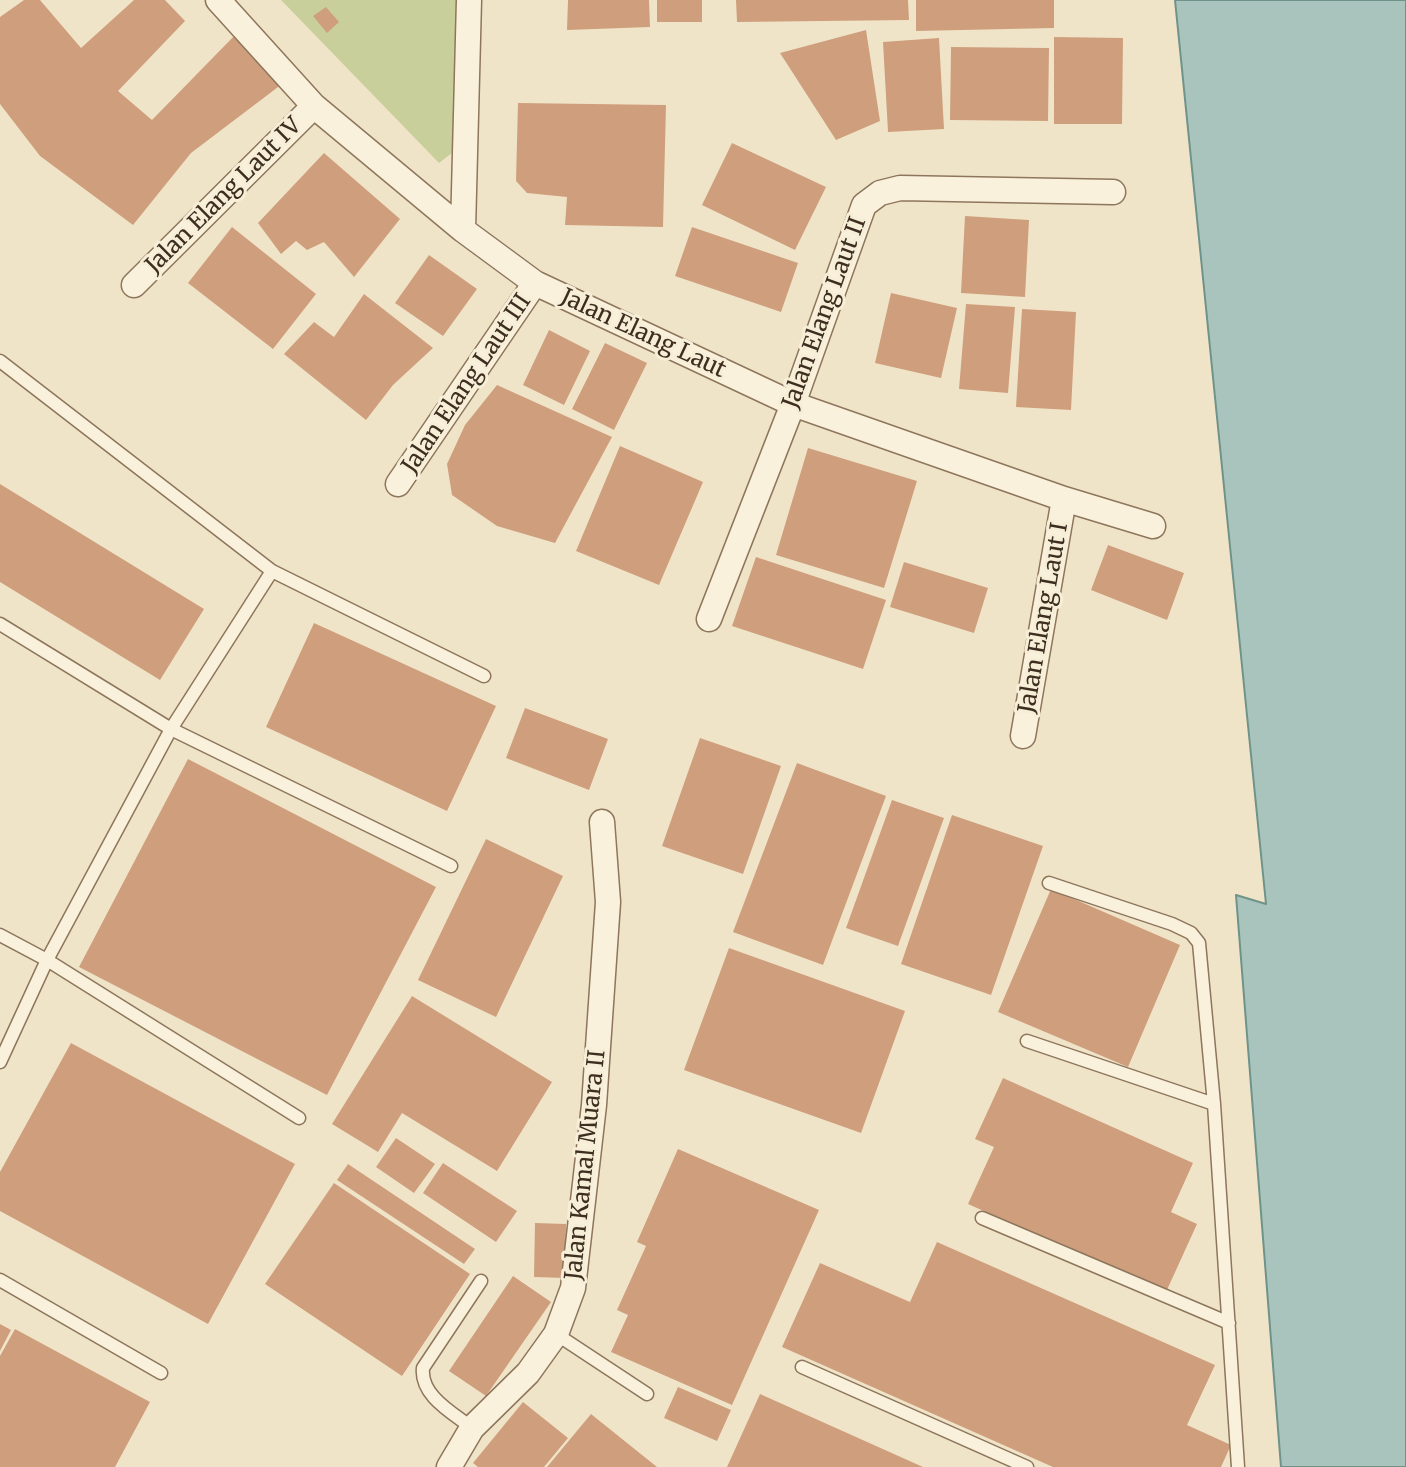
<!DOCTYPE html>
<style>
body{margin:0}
canvas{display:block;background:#f0e4c8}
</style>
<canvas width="1406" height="1467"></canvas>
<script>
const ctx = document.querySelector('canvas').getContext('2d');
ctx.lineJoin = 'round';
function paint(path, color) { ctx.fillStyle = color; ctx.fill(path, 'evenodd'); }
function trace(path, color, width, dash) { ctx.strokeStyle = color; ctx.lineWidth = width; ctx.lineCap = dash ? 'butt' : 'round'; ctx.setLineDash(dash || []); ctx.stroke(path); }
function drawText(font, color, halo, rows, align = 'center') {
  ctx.font = font + ' Merriweather,serif'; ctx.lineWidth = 6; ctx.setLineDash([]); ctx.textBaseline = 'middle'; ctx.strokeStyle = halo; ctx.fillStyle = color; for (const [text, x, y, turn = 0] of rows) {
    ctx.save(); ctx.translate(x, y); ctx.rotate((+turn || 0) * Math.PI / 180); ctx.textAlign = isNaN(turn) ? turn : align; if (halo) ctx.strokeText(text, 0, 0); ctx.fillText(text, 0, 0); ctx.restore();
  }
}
paint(new Path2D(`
 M281,0H465L461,146L439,163Z`), '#c9cf9b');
const water = new Path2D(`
 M1175,0H1406V1467H1281L1236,895L1266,904Z`);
paint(water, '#a9c4bc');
trace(water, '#6f938a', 2);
paint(new Path2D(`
 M24,0H40L81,48L134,0H165L185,21L118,91L152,120L238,32L286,81L191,153L133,225L40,156L0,104V17Z
 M568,0H649L650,27L567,30Z
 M657,0H702V22H657Z
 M736,0H908L909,20L737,22Z
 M916,0H1054V28L916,31Z
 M326,7L339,22L327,33L313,16Z
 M866,30L880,121L836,140L780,53Z
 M1054,37L1123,38L1122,124H1054Z
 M939,38L944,129L888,132L883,42Z
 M951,47L1049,48L1048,121L950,120Z
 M518,103L666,105L663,227L565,225L567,197L527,193L516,181Z
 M732,143L826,187L795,250L702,205Z
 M324,153L400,219L354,277L324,242L307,250L296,241L281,254L258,223Z
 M965,216L1029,220L1025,297L961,293Z
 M232,227L316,294L273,349L188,283Z
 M692,227L798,263L781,312L675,276Z
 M429,255L477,289L443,336L395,303Z
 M891,293L957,308L941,378L875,363Z
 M364,294L433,348L393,385L366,420L284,354L314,322L334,337Z
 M966,304L1015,307L1008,393L959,389Z
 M1022,309L1076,312L1071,410L1016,407Z
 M549,330L590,351L564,405L523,385Z
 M605,343L647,363L614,430L572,409Z
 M497,385L612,437L555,543L497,526L452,495L447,464L465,425Z
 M620,446L703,482L659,585L576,551Z
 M808,448L917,481L884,588L776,555Z
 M0,484L204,609L160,680L0,582Z
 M1108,545L1184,573L1167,620L1091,590Z
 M756,557L886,600L863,669L732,626Z
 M904,562L988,588L974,633L890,607Z
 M314,623L496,706L447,811L266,727Z
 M525,708L608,739L589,790L506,758Z
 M700,738L781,766L743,874L662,846Z
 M188,759L436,887L327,1095L79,967Z
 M797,763L886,796L823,965L733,932Z
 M892,800L944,818L898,946L846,928Z
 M952,815L1043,846L991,995L901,964Z
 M486,839L563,876L496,1017L418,980Z
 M1051,889L1180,945L1128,1067L998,1012Z
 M729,948L905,1011L861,1133L684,1070Z
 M412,996L552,1082L497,1171L402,1113L378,1152L332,1124Z
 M71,1043L295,1164L208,1324L0,1211V1172Z
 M1003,1078L1193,1163L1171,1212L1197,1224L1166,1292L968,1204L994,1147L975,1139Z
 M396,1138L435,1164L414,1193L376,1167Z
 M678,1149L819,1210L732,1405L611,1352L628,1315L617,1310L646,1246L637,1242Z
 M443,1163L517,1211L496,1242L423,1193Z
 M348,1164L475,1249L464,1264L337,1180Z
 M334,1183L470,1274L402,1376L265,1284Z
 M535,1223L566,1224L565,1278L534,1277Z
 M937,1242L1215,1365L1187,1425L1231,1445L1221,1467H1053L782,1347L820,1263L910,1302Z
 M513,1276L551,1302L486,1396L449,1371Z
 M0,1324L11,1330L0,1351Z
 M15,1329L150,1402L115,1467H0V1356Z
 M678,1387L731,1410L717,1441L664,1418Z
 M760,1394L923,1467H727Z
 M523,1402L568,1438L544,1467H478L473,1463Z
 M591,1414L657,1467H547Z`), '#cf9f7d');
const service = new Path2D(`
 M0,361L272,571L484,676
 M0,624L171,729L451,866
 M1049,883L1172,924L1191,933L1199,943L1214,1104
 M0,935L47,960L299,1118
 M1027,1041L1214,1104L1238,1467
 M0,1062L47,960L171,729L272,571
 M982,1218L1229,1323
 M0,1280L161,1373
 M556,1334L647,1394
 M802,1367L1027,1467
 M472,1428C453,1413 420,1396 423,1368L481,1281`);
const minor = new Path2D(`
 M218,0L314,106L463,230L535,283L793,404L1064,499L1153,526
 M463,230L469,0
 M134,285L314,106
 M398,484L535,283
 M709,619L793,404L864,205L880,193L900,188L1113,192
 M1023,736L1064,499
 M449,1467L472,1428L528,1373L556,1334L573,1288L594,1105L608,902L602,822`);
trace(service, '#8d765c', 15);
trace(minor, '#8d765c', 27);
trace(service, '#faf1dc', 12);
trace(minor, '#faf1dc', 24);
drawText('23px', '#3d2e20', '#f7eed8', [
 ["Jalan Elang Laut IV",224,196,-45],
 ["Jalan Elang Laut II",825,313,-70],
 ["Jalan Elang Laut",643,334,25],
 ["Jalan Elang Laut III",467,384,-56],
 ["Jalan Elang Laut I",1044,618,-80],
 ["Jalan Kamal Muara II",586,1165,-84]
]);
</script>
